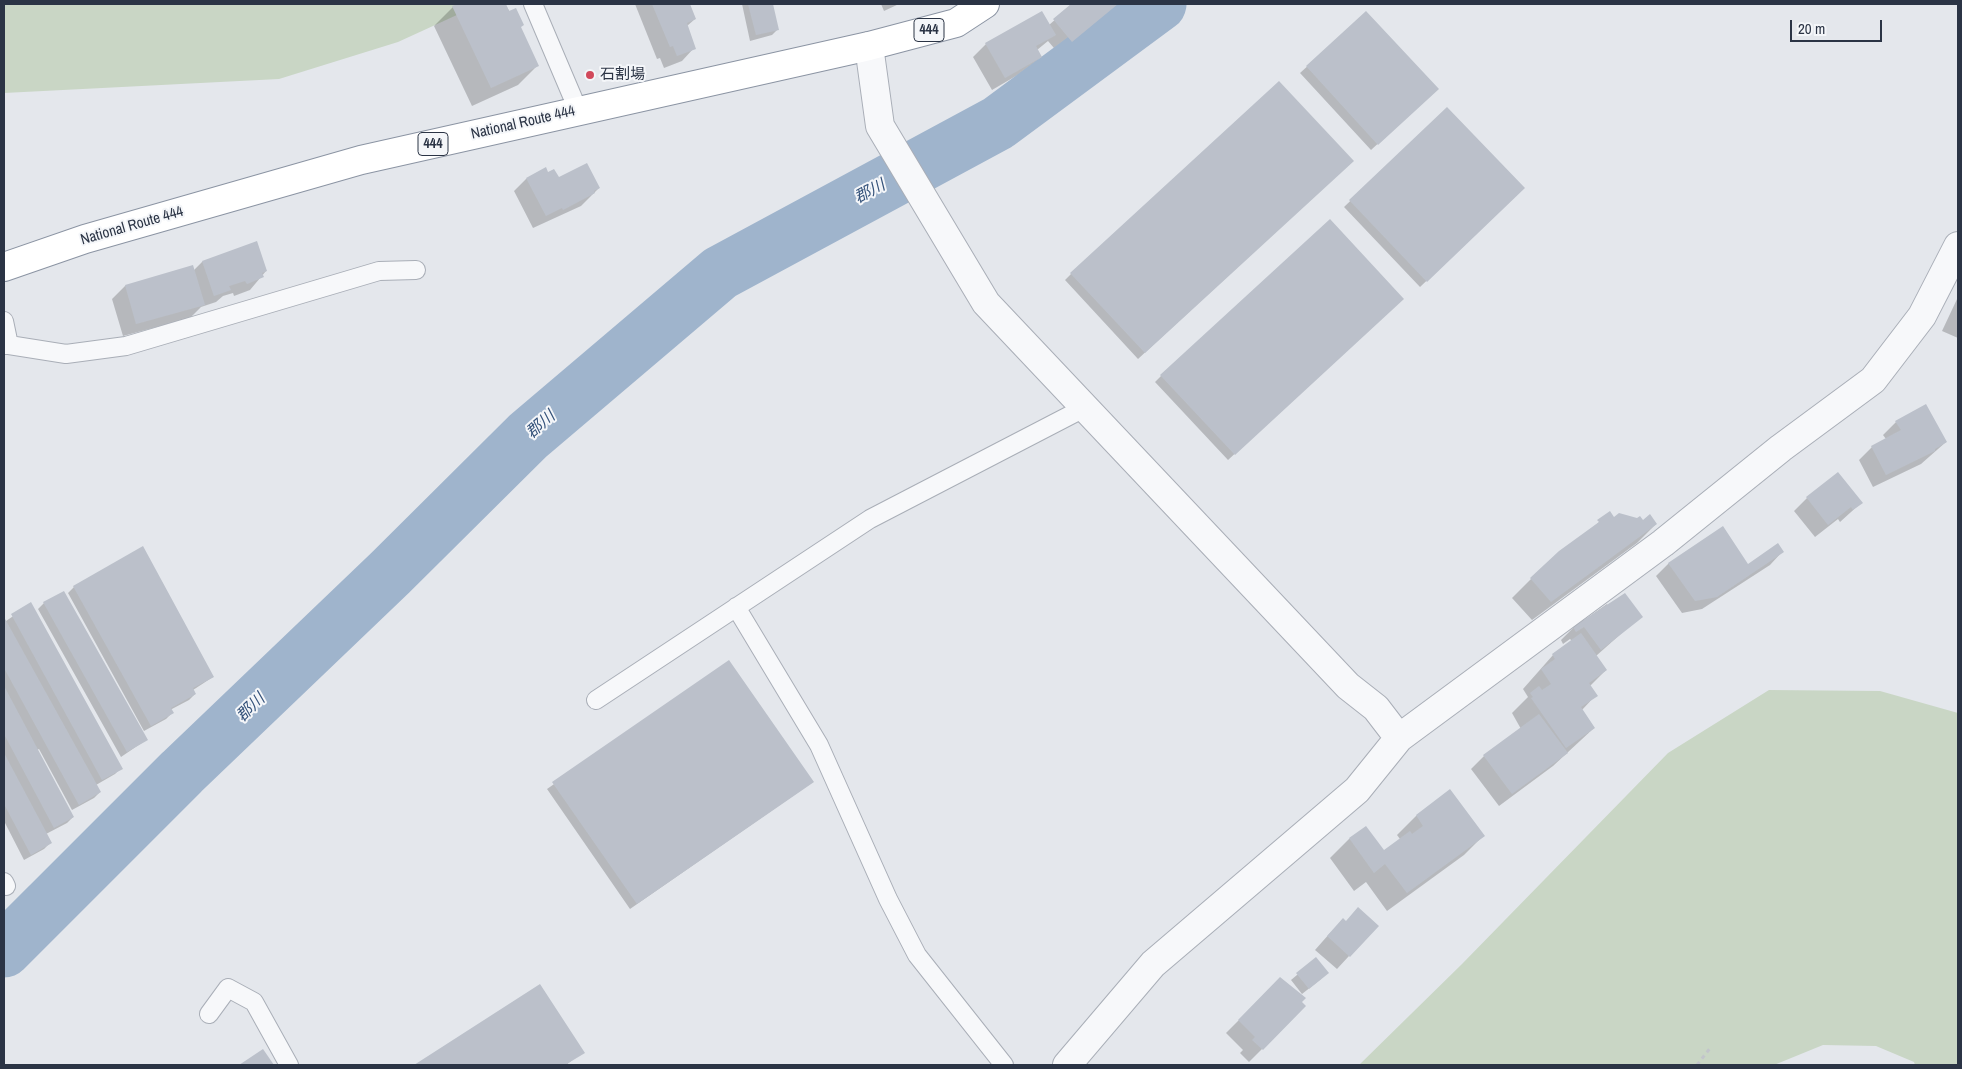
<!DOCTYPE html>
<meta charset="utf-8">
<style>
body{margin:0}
#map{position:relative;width:1962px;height:1069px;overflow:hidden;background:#e4e7ec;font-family:"Archivo Narrow",sans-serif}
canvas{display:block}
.frame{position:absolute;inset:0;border:5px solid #2b3445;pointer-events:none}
.scale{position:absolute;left:1790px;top:20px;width:92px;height:22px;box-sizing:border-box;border:2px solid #2b3445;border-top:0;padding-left:6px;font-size:15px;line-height:18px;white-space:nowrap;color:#2b3445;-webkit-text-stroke:4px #f4f6f9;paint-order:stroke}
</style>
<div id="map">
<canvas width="1962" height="1069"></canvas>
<div class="frame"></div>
<div class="scale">20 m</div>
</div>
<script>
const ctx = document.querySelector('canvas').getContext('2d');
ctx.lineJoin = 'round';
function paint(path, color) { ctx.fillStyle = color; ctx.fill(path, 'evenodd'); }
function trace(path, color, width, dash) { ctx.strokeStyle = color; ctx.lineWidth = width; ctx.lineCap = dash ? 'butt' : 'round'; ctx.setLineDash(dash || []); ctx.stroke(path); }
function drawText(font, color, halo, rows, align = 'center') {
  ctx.font = font + ' "Archivo Narrow","Noto Sans JP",sans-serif'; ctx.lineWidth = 4; ctx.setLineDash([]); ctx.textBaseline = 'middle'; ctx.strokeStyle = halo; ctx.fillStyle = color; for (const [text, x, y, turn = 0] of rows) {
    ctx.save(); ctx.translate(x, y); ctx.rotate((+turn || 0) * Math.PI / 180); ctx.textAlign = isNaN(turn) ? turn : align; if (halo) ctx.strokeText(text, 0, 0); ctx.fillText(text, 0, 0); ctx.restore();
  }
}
paint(new Path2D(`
 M4,4H481L398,42L279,79L4,93Z
 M1769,690L1880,691L1958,713V1065H1915L1914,1062L1876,1046L1823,1045L1774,1065H1359L1462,964L1668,753Z`), '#c9d6c5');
paint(new Path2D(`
 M461,4H505L520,28L537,66L518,85L472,106L434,26L453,7Z
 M635,4H689L695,19L687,26L694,48L682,61L664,68L660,58L657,59Z
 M742,4H772L778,29L772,35L750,41Z
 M881,4H899L884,11Z
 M1073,4H1119L1059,54L1048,41L1037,50L1041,57L1028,69L992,90L973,57L986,44L1049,25Z
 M1366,13L1431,95L1371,150L1300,73Z
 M1447,108L1524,188L1420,287L1344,207Z
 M1346,167L1138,359L1065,280L1071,274Z
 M548,174L558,179L599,188L581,206L533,228L514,191L526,179Z
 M256,243L266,271L250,290L234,296L233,293L223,296L216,302L201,307L190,318L123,336L112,299L125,286L192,267L193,271L202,262Z
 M1958,297V338L1942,331Z
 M1396,305L1228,460L1155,382L1161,376Z
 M1896,422L1946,442L1921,464L1873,487L1859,460L1872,447L1886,439L1883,435Z
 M1807,498L1861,503L1840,522L1838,519L1815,537L1794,511Z
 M1610,513L1614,518L1656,524L1637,543L1532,620L1512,598L1531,579Z
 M1782,552L1770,565L1702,609L1682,613L1656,576L1669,563L1748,566Z
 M74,587L213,677L193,690L195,694L189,700L170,710L172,713L166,719L144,731L68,593Z
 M63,593L146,740L121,757L38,609L44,603Z
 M31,604L121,768L115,774L96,785L100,792L94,798L72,810L39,749L37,750L73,817L67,823L46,834L50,843L44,849L24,860L4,821V619L6,621Z
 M1607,604L1609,607L1641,616L1596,656L1606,670L1590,686L1596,695L1582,710L1594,728L1553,766L1499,806L1471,769L1484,756L1521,729L1512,713L1528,697L1523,689L1553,655L1572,641L1570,639L1563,644L1561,640L1573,628Z
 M729,662L813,782L630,909L547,789Z
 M1450,791L1483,836L1464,855L1387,911L1366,882L1354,891L1330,858L1349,839L1365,828L1384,852L1400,839L1397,835L1416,816Z
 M1346,922L1349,956L1337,969L1315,950L1330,933Z
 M1316,959L1321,979L1302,994L1291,980Z
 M1280,979L1305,1006L1249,1062L1240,1053L1243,1050L1226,1033Z
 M540,985L583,1052L566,1065H417Z`), '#0003');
trace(new Path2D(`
 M4,950L182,772L390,573L528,436L720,273L998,123L1159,4`), '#9fb4cc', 55);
paint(new Path2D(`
 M458,4H506L509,11L516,8L524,25L521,27L539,66L491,88L452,6Z
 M652,4H690L696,19L687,23L696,49L677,56L673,46L670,47Z
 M748,4H773L779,30L756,35Z
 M1071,4H1118L1072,42L1053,19Z
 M1042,11L1056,35L1036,46L1042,57L1005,78L985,43Z
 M1366,11L1439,89L1378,145L1306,66Z
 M1279,81L1354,161L1145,353L1070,273Z
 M1447,107L1525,188L1427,282L1349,200Z
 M587,163L600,188L594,191L595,193L563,210L562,208L546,216L526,178L546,167L548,172L554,169L559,177Z
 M1330,219L1404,299L1235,455L1160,375Z
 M257,241L267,271L262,273L264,277L247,284L245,281L229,286L231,290L214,296L202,261Z
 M193,265L205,305L136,324L125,285Z
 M1926,404L1947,442L1935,449V451L1886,475L1871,446L1901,430L1895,421Z
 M1838,472L1863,503L1853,510L1851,507L1828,525L1806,497Z
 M1610,511L1614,517L1619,513L1637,518L1640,516L1643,520L1650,514L1657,524L1551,602L1530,578L1559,551L1599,522L1597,520Z
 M1723,526L1748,564L1778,543L1784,552L1717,597L1695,601L1668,563Z
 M143,546L214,677L193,688L196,694L171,708L174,713L151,726L73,586Z
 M64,591L148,740L127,752L43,602Z
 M1625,593L1643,617L1601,650L1584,627L1576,632L1573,627Z
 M31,602L123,769L102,780L11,614Z
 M4,617L101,792L79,805L4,668Z
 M1581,633L1607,670L1589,683L1598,696L1581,707L1595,728L1566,748L1531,698L1533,697L1530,693L1539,686L1542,690L1551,684L1541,669L1555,659L1552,654Z
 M729,660L814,782L637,904L552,782Z
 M4,686L74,817L54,828L4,734Z
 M1539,714L1568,753L1512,794L1483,755Z
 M4,753L52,843L31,855L4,804Z
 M1450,789L1485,836L1407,893L1385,864L1374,873L1349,838L1366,826L1384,850L1410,831L1412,834L1423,826L1416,815Z
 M1358,907L1379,926L1350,957L1327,936L1343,918L1346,921Z
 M1316,957L1329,973L1309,989L1296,973Z
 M1280,977L1306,998L1302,1002L1306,1006L1263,1050L1252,1040L1255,1037L1238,1020Z
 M540,984L585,1053L565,1065H414Z
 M263,1049L274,1065H239Z`), '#bbc0ca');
const service = new Path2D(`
 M533,4L578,110
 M4,321L9,345H4
 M9,345L66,354L126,346L379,271L416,270
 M736,607L819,745L888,899L917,955L1004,1065
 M596,700L870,519L1086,407
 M4,882L6,886
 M209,1014L228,988L254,1002L289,1065`);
const minor = new Path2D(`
 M869,46L880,126L986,303L1348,686L1376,708L1399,738
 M1067,1065L1153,964L1357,790L1399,738L1663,543L1781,448L1873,380L1922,316L1958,246`);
const trunk = new Path2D(`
 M4,267L85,239L361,160L869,46L956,23L985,4`);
trace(service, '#a9aeb7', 20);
trace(minor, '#a9aeb7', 30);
trace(trunk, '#8b94a3', 30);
trace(new Path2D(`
 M1697,1065L1711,1047`), '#c2c5cb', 3, [4, 4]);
trace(service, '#f7f8fa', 18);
trace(minor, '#f7f8fa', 28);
trace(trunk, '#fff', 28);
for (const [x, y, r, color] of [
 [590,75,5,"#d1495b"]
]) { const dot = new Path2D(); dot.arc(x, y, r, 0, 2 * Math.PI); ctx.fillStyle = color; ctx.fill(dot); trace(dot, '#f4f6f9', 2); }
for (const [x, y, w] of [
 [929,30,30],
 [433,144,30]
]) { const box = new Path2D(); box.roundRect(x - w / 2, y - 11.5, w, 23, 4); ctx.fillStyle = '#f4f6f9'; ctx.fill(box); trace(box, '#2b3445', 1); }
drawText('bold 14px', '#2b3445', null, [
 ["444",929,30],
 ["444",433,144]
]);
drawText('15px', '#2b3445', '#f4f6f9', [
 ["石割場",600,75]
], 'left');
drawText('15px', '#2b3445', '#f4f6f9', [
 ["National Route 444",523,123,-13],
 ["National Route 444",132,226,-16]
]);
drawText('italic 16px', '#34527a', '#f4f6f9', [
 ["郡川",870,192,-28],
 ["郡川",541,425,-41],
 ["郡川",251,708,-44]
]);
</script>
